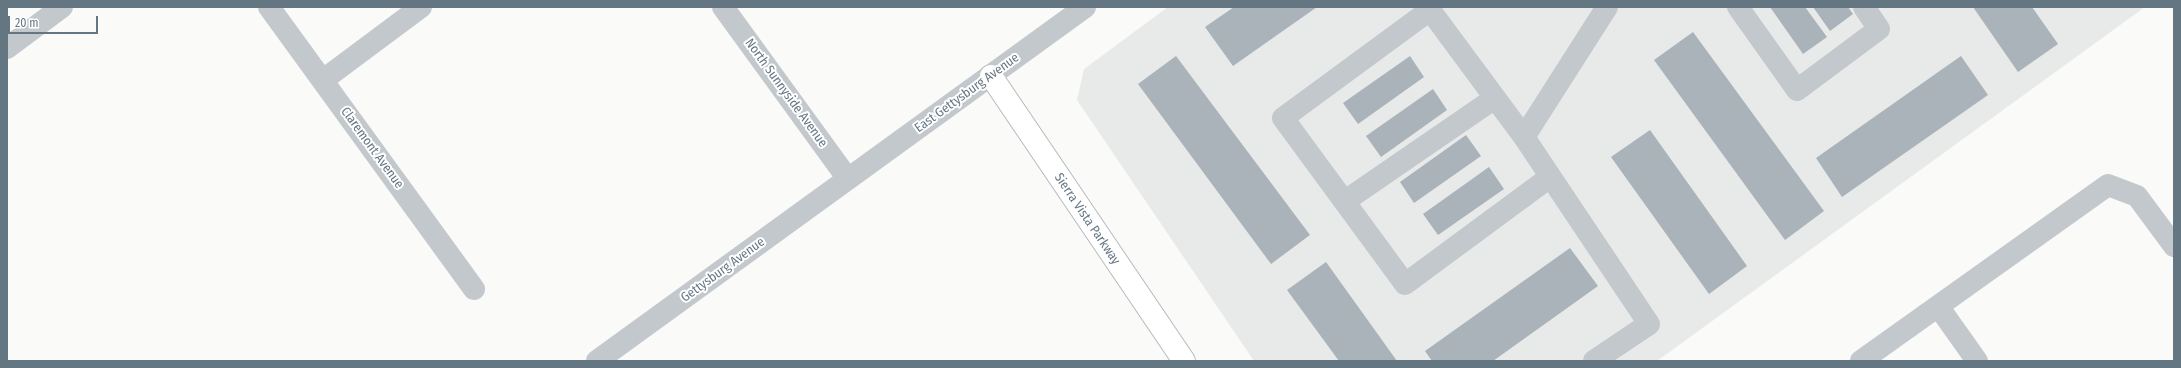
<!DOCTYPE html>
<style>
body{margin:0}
#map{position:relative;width:2181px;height:368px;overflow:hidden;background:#fafaf8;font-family:"Fira Sans Condensed",sans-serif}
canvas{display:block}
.frame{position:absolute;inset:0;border:8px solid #657683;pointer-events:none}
.scale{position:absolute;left:8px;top:16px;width:90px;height:18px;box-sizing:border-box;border:2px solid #657683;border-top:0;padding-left:5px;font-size:12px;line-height:14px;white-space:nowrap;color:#657683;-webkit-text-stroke:3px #fff;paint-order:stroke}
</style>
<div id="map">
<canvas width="2181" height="368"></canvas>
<div class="frame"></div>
<div class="scale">20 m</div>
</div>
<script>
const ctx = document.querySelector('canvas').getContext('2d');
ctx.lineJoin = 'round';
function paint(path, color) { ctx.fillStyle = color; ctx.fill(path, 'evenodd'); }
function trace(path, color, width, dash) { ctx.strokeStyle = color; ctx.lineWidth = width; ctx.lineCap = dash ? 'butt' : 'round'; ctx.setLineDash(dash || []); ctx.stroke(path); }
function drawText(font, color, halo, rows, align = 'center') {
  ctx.font = font + ' "Fira Sans Condensed",sans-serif'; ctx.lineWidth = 4; ctx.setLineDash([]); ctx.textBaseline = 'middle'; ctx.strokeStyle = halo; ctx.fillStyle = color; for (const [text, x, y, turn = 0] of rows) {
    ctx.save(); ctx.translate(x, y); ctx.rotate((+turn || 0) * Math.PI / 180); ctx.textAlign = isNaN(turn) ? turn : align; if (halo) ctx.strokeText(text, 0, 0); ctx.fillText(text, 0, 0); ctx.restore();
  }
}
paint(new Path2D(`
 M1168,7H2145L1657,361H1254L1077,100L1084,69Z`), '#e8e9e9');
paint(new Path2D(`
 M1234,7H1317L1233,66L1205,27Z
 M1770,7H1805L1827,37L1803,54Z
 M1813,7H1848L1853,14L1830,31Z
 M1973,7H2032L2058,44L2018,72Z
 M1693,32L1824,211L1785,240L1654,60Z
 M1176,56L1310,235L1271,264L1138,84Z
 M1410,56L1424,77L1358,124L1343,103Z
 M1961,56L1988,95L1842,197L1816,158Z
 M1433,89L1447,110L1381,157L1366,136Z
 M1650,130L1747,266L1709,294L1611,157Z
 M1466,135L1481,156L1414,203L1400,182Z
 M1489,167L1504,189L1438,235L1423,214Z
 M1570,248L1598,286L1493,361H1432L1425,351Z
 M1326,262L1397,361H1339L1287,290Z`), '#aab3b9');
const major = new Path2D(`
 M991,76L1184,361`);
trace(major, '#b5babe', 24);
trace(new Path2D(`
 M269,7L474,289
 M723,7L848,179
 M1738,7L1797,90L1879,29L1864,7
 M7,48L62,7
 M323,80L421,7
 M1524,137L1430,10L1283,118L1405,284L1550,177
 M1345,201L1495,98
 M1938,306L1977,361
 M597,361L1085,7
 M1594,361L1649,324L1524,137L1607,7
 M1861,361L2108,185L2137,196L2174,246`), '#c3c8cc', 22);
trace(major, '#fff', 22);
drawText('13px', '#657683', '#fff', [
 ["North Sunnyside Avenue",786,93,54],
 ["East Gettysburg Avenue",967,93,-36],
 ["Claremont Avenue",372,148,54],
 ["Sierra Vista Parkway",1087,219,56],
 ["Gettysburg Avenue",723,270,-36]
]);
</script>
